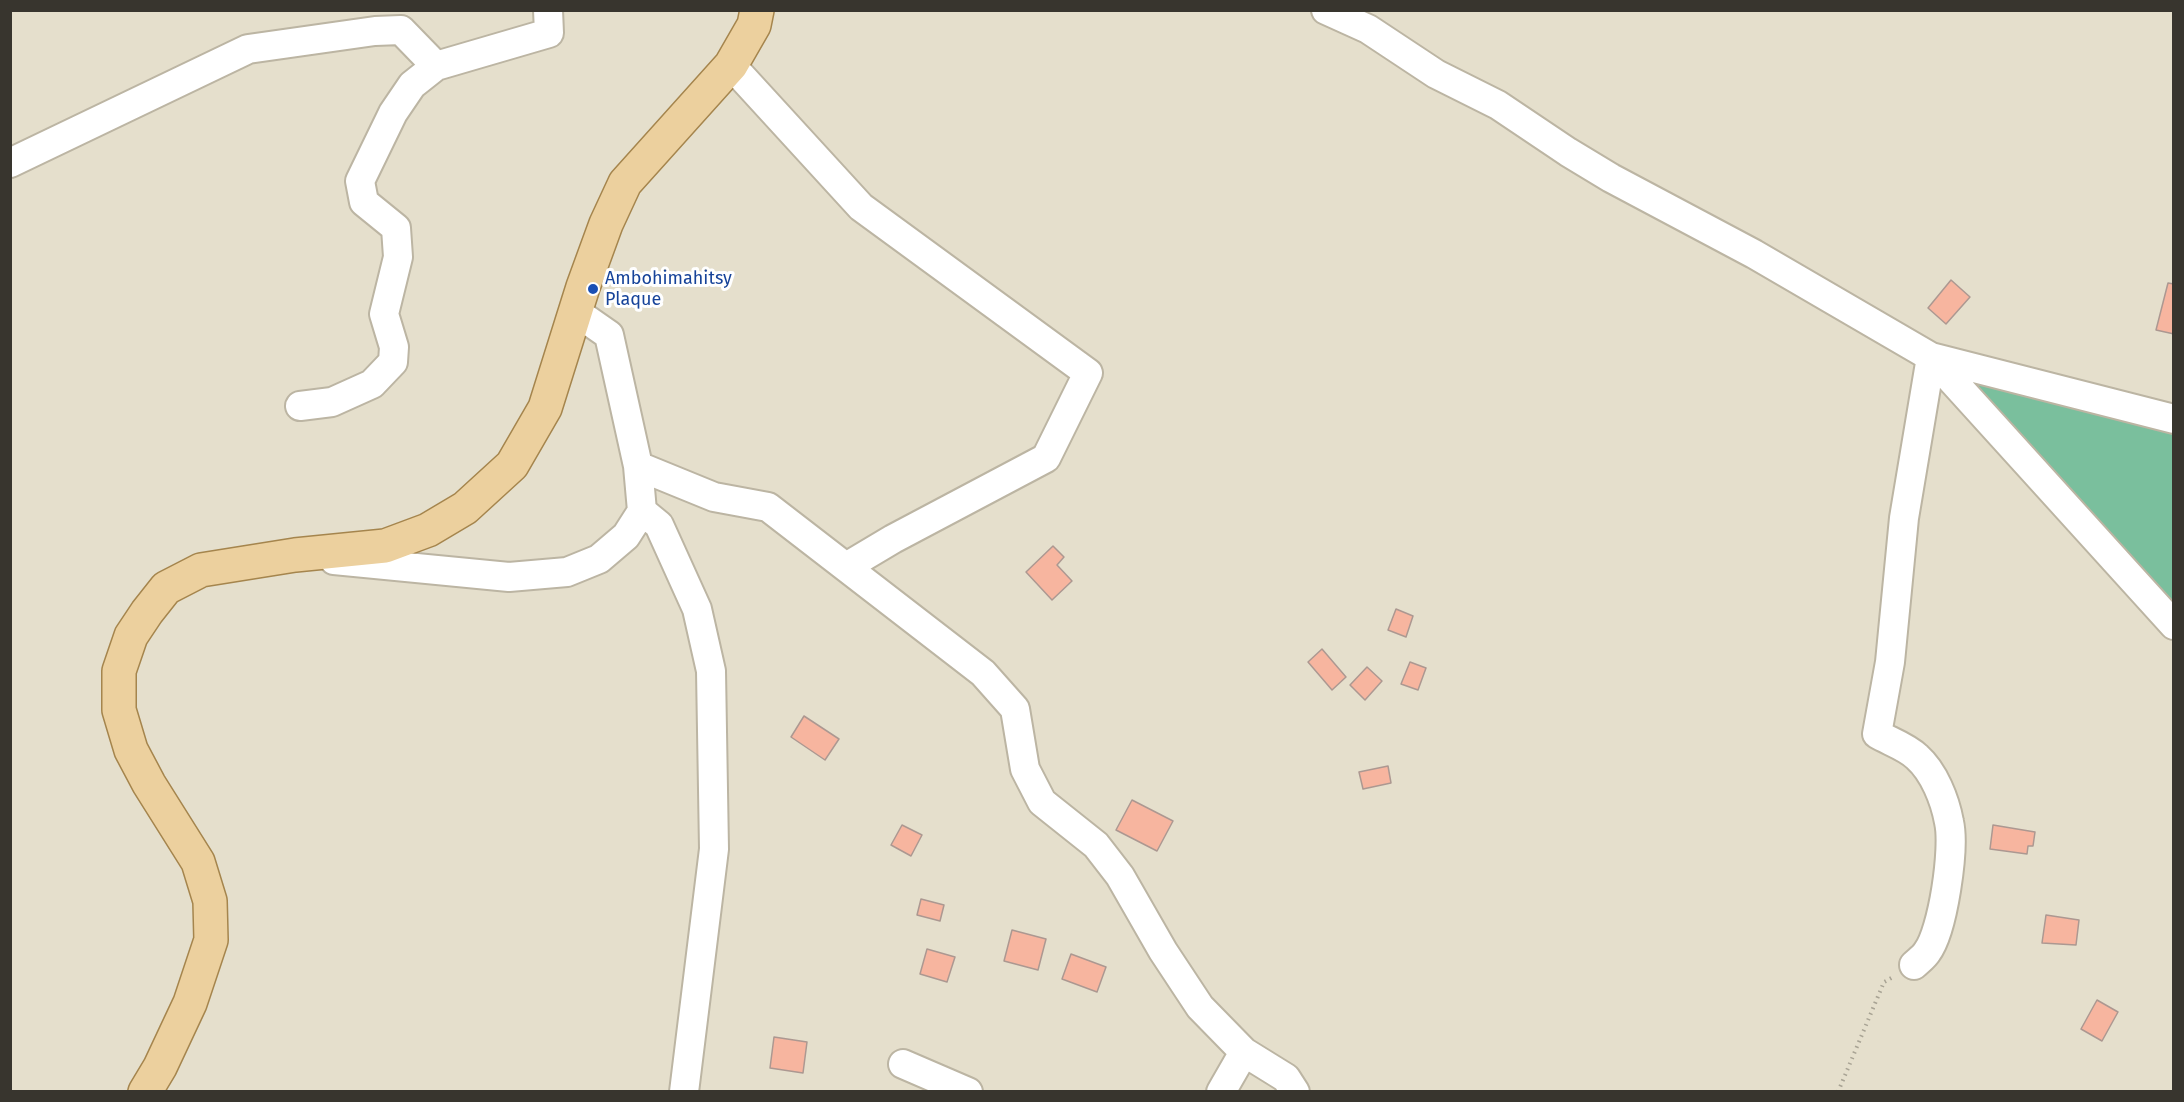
<!DOCTYPE html>
<style>
body{margin:0}
#map{position:relative;width:2184px;height:1102px;overflow:hidden;background:#e5dfcc;font-family:"Fira Sans",sans-serif}
canvas{display:block}
.frame{position:absolute;inset:0;border:12px solid #38352e;pointer-events:none}
</style>
<div id="map">
<canvas width="2184" height="1102"></canvas>
<div class="frame"></div>
</div>
<script>
const ctx = document.querySelector('canvas').getContext('2d');
ctx.lineJoin = 'round';
function paint(path, color) { ctx.fillStyle = color; ctx.fill(path, 'evenodd'); }
function trace(path, color, width, dash) { ctx.strokeStyle = color; ctx.lineWidth = width; ctx.lineCap = dash ? 'butt' : 'round'; ctx.setLineDash(dash || []); ctx.stroke(path); }
function drawText(font, color, halo, rows, align = 'center') {
  ctx.font = font + ' "Fira Sans",sans-serif'; ctx.lineWidth = 6; ctx.setLineDash([]); ctx.textBaseline = 'middle'; ctx.strokeStyle = halo; ctx.fillStyle = color; for (const [text, x, y, turn = 0] of rows) {
    ctx.save(); ctx.translate(x, y); ctx.rotate((+turn || 0) * Math.PI / 180); ctx.textAlign = isNaN(turn) ? turn : align; if (halo) ctx.strokeText(text, 0, 0); ctx.fillText(text, 0, 0); ctx.restore();
  }
}
paint(new Path2D(`
 M1977,382L2173,427V619L1972,398Z`), '#7abf9d');
const building = new Path2D(`
 M1951,280L1970,297L1946,324L1928,308Z
 M2168,283L2174,284V334L2156,330Z
 M1053,546L1064,557L1057,565L1072,581L1052,600L1026,572Z
 M1396,609L1413,616L1406,637L1388,630Z
 M1322,649L1346,677L1332,690L1308,662Z
 M1410,662L1426,668L1418,690L1401,684Z
 M1367,667L1382,681L1365,700L1350,685Z
 M804,716L839,739L825,760L791,737Z
 M1388,766L1391,783L1363,789L1359,772Z
 M1132,800L1173,821L1157,851L1116,830Z
 M902,825L922,835L911,856L891,845Z
 M1993,825L2035,832L2033,846H2028L2027,854L1990,849Z
 M921,899L944,905L940,921L917,915Z
 M2046,915L2079,920L2076,945L2042,943Z
 M1012,930L1046,939L1038,970L1004,961Z
 M927,949L955,957L947,982L920,974Z
 M1071,954L1106,967L1097,992L1062,979Z
 M2097,1000L2118,1012L2102,1041L2081,1029Z
 M774,1037L807,1042L803,1073L770,1068Z`);
paint(building, '#f7b59f');
trace(building, '#ac9891', 1.5);
const minor = new Path2D(`
 M1326,10L1368,29L1436,74L1498,105L1568,152L1611,178L1754,254L1931,357L2174,419
 M731,65L861,207L1088,373L1046,458L893,539L846,567
 M10,163L248,49L375,31L401,30L436,66L549,33L548,10
 M576,312L609,335L638,466L642,511L659,525L697,609L711,671L714,849L684,1092
 M1931,357L2174,625
 M300,406L332,402L372,384L393,362L394,347L384,314L398,257L396,228L364,202L360,181L393,113L412,85L436,66
 M638,466L714,497L768,507L983,673L1015,709L1025,769L1042,802L1096,845L1120,876L1163,951L1200,1007L1244,1052L1221,1092
 M334,560L509,577L567,572L599,559L626,536L642,511
 M1914,965C1918,961 1924,957 1927,952C1943,931 1955,848 1949,822C1945,800 1934,772 1917,757C1907,747 1889,741 1877,734L1890,662L1904,518L1931,357
 M1244,1052L1286,1078L1295,1092
 M903,1064L968,1092`);
const major = new Path2D(`
 M145,1092L160,1067L190,1003L211,940L210,901L198,862L149,784L131,750L119,710V671L131,636L147,612L166,588L201,570L295,555L385,546L428,530L465,508L512,465L545,408L583,287L606,224L625,183L731,65L754,25L757,10`);
trace(minor, '#bcb5a3', 32);
trace(major, '#a5854d', 36);
trace(new Path2D(`
 M1838,1092L1884,982L1895,976`), '#a8a394', 4, [1.5, 4.5]);
trace(minor, '#fff', 28);
trace(major, '#ecd09e', 33);
for (const [x, y, r, color] of [
 [593,289,6,"#1a4fb4"]
]) { const dot = new Path2D(); dot.arc(x, y, r, 0, 2 * Math.PI); ctx.fillStyle = color; ctx.fill(dot); trace(dot, '#fff', 2); }
drawText('18px', '#164399', '#fff', [
 ["Ambohimahitsy",605,279],
 ["Plaque",605,300]
], 'left');
</script>
